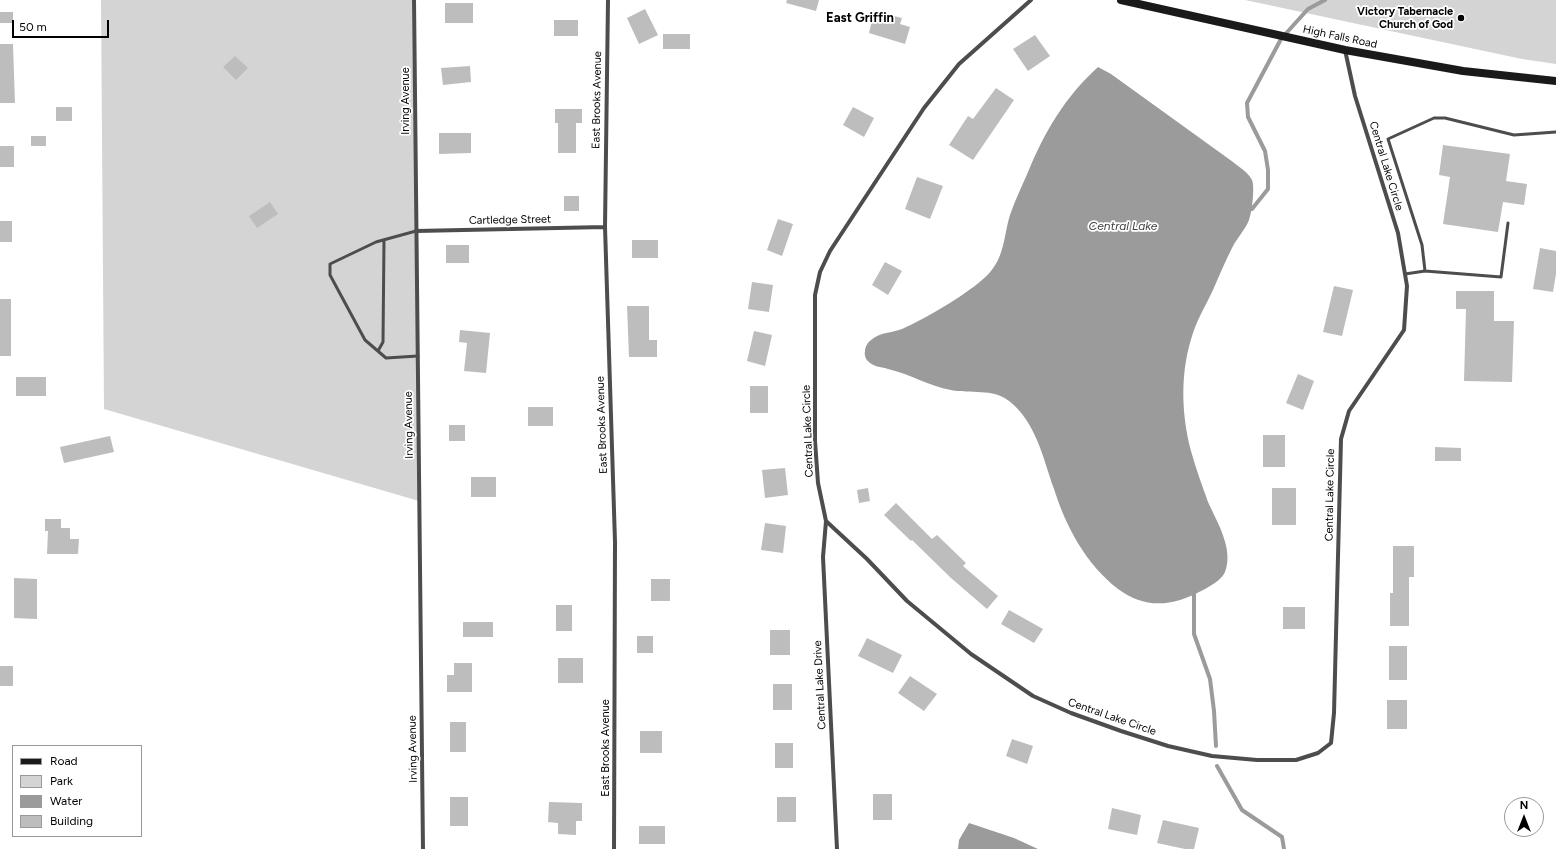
<!DOCTYPE html>
<style>
body{margin:0}
#map{position:relative;width:1556px;height:849px;overflow:hidden;background:#fff;font-family:Figtree,sans-serif}
canvas{display:block}
.legend{position:absolute;left:12px;top:745px;width:130px;height:92px;box-sizing:border-box;background:#fff;border:1px solid #999;margin:0;padding:5px 7px;list-style:none;font-size:12px;color:#000}
.legend li{display:flex;align-items:center;gap:8px;height:20px}
.legend b{width:20px;border:1px solid #999}
.north{position:absolute;left:1504px;top:797px;width:40px;height:40px;box-sizing:border-box;background:#fff;border:1px solid #999;border-radius:50%;rotate:0deg;font-size:11px;font-weight:700;line-height:16px;text-align:center;color:#000}
.north::after{content:'';display:block;margin:auto;width:14px;height:18px;background:#000;clip-path:polygon(50% 0,100% 100%,50% 72%,0 100%)}
.scale{position:absolute;left:12px;top:20px;width:97px;height:18px;box-sizing:border-box;border:2px solid #000;border-top:0;padding-left:5px;font-size:12px;line-height:14px;white-space:nowrap;color:#000;-webkit-text-stroke:3px #fff;paint-order:stroke}
</style>
<div id="map">
<canvas width="1556" height="849"></canvas>
<ul class="legend">
<li><b style="height:5px;background:#1a1a1a"></b>Road</li>
<li><b style="height:11px;background:#d4d4d4"></b>Park</li>
<li><b style="height:11px;background:#9b9b9b"></b>Water</li>
<li><b style="height:11px;background:#bdbdbd"></b>Building</li>
</ul>
<div class="north">N</div>
<div class="scale">50 m</div>
</div>
<script>
const ctx = document.querySelector('canvas').getContext('2d');
ctx.lineJoin = 'round';
function paint(path, color) { ctx.fillStyle = color; ctx.fill(path, 'evenodd'); }
function trace(path, color, width, dash) { ctx.strokeStyle = color; ctx.lineWidth = width; ctx.lineCap = dash ? 'butt' : 'round'; ctx.setLineDash(dash || []); ctx.stroke(path); }
function drawText(font, color, halo, rows, align = 'center') {
  ctx.font = font + ' Figtree,sans-serif'; ctx.lineWidth = 3.5; ctx.setLineDash([]); ctx.textBaseline = 'middle'; ctx.strokeStyle = halo; ctx.fillStyle = color; for (const [text, x, y, turn = 0] of rows) {
    ctx.save(); ctx.translate(x, y); ctx.rotate((+turn || 0) * Math.PI / 180); ctx.textAlign = isNaN(turn) ? turn : align; if (halo) ctx.strokeText(text, 0, 0); ctx.fillText(text, 0, 0); ctx.restore();
  }
}
paint(new Path2D(`
 M101,0H412L419,501L104,409Z
 M1245,0H1556V64L1522,59Z`), '#d4d4d4');
paint(new Path2D(`
 M1098,67L1111,74L1233,162C1239,167 1249,173 1252,180C1255,187 1252,212 1249,220C1245,230 1237,238 1232,248C1225,262 1219,276 1213,290C1206,305 1198,318 1193,333C1180,371 1181,413 1191,451C1196,469 1202,485 1208,502C1217,522 1234,549 1225,572C1220,584 1192,596 1180,600C1157,607 1137,603 1118,589C1086,564 1066,527 1054,489C1043,458 1036,422 1009,401C993,388 970,394 951,390C929,386 910,374 888,369C882,367 875,367 870,363C866,360 864,356 865,351C865,347 868,342 871,340C880,332 892,333 902,329C923,320 977,289 991,271C1005,254 1004,234 1010,215C1015,200 1022,186 1028,172C1045,131 1065,97 1098,67Z
 M969,823L1014,838L1038,849H958L959,840Z`), '#9b9b9b');
trace(new Path2D(`
 M1252,209L1268,189V170L1265,151L1248,117L1247,103L1281,39L1308,9L1325,0
 M1194,594V634L1210,679L1214,711L1216,746
 M1217,766L1242,810L1282,837L1284,849`), '#9b9b9b', 4);
paint(new Path2D(`
 M787,0H819L816,11L786,3Z
 M445,3H473V23H445Z
 M645,9L658,35L639,44L627,18Z
 M874,11L902,18L900,24L910,27L905,44L869,33Z
 M0,12H13V23H0Z
 M554,20H578V36H554Z
 M663,34H690V49H663Z
 M1035,35L1050,56L1028,71L1013,49Z
 M0,44H13L15,103H0Z
 M235,56L248,68L236,80L223,67Z
 M470,66L471,82L443,85L441,68Z
 M996,88L1014,100L973,160L949,145L968,116L973,119Z
 M56,107H72V121H56Z
 M853,107L874,118L864,137L843,125Z
 M555,109H582V123H576V153H558V123H555Z
 M439,133H471V153L439,154Z
 M31,136H46V146H31Z
 M1443,145L1510,154L1506,181L1527,184L1524,205L1503,202L1498,232L1443,224L1450,177L1439,175Z
 M0,146H14V167H0Z
 M917,177L943,186L930,219L905,209Z
 M564,196H579V211H564Z
 M270,202L278,214L257,228L249,216Z
 M778,219L793,224L782,256L767,250Z
 M0,221H12V242H0Z
 M632,240H658V258H632Z
 M446,245H469V263H446Z
 M1540,248L1556,251V274L1553,292L1533,289Z
 M885,262L902,271L888,295L872,285Z
 M752,282L773,285L769,312L748,309Z
 M1334,286L1353,290L1342,336L1323,332Z
 M1456,291H1494V321H1514L1512,382L1464,381L1466,309H1456Z
 M0,299H11V356H0Z
 M627,306H649V340H657V357H629Z
 M460,330L490,333L486,373L464,371L467,343L459,342Z
 M754,331L772,335L765,366L747,361Z
 M1298,374L1314,381L1303,410L1286,403Z
 M16,377H46V396H16Z
 M750,386H768V413H750Z
 M528,407H553V426H528Z
 M449,425H465V441H449Z
 M1263,435H1285V467H1263Z
 M110,436L114,452L64,463L60,447Z
 M1435,447L1461,448V461H1435Z
 M785,468L788,495L765,498L762,470Z
 M471,477H496V497H471Z
 M868,488L870,501L859,503L857,490Z
 M1272,488H1296V525H1272Z
 M896,503L932,539L937,535L966,563L963,566L998,596L987,609L951,578L912,540L911,541L884,515Z
 M45,519H61V528H70V539H79L78,554H47L48,531H45Z
 M765,523L786,526L783,553L761,550Z
 M1393,546H1414V577H1409V626H1390V593H1393Z
 M14,578L37,579V619L14,618Z
 M651,579H670V601H651Z
 M556,605H572V631H556Z
 M1283,607H1305V629H1283Z
 M1009,610L1043,629L1034,643L1001,624Z
 M463,622H493V637H463Z
 M770,630H790V655H770Z
 M637,636H653V653H637Z
 M867,638L902,655L893,673L858,656Z
 M1389,646H1407V680H1389Z
 M558,658H583V683H558Z
 M454,663H472V692H447V675H454Z
 M0,666H13V686H0Z
 M910,676L937,694L924,711L898,693Z
 M773,684H792V710H773Z
 M1387,700H1407V729H1387Z
 M450,722H466V752H450Z
 M640,731H662V753H640Z
 M1012,739L1033,746L1027,764L1006,756Z
 M775,743H793V768H775Z
 M873,794H892V820H873Z
 M450,797H468V826H450Z
 M777,797H796V822H777Z
 M549,802L582,803V821H576V835L558,834V823L548,822Z
 M1112,808L1141,815L1137,835L1108,829Z
 M1163,820L1199,828L1194,849H1185L1157,843Z
 M639,826H665V844H639Z`), '#bdbdbd');
trace(new Path2D(`
 M1508,223L1501,277L1425,271L1422,245L1388,139L1434,118H1445L1514,135L1556,132
 M416,231L376,242L330,264V275L365,340L386,358L418,356
 M1405,274L1425,271
 M378,351L383,342L384,240`), '#4d4d4d', 3);
trace(new Path2D(`
 M414,0L423,849
 M608,0L605,227L615,542L614,849
 M1031,0L959,64L924,108L830,251L820,272L815,295V441L818,483L826,521L867,559L907,601L971,654L1033,696L1071,713L1121,731L1168,746L1212,756L1257,760H1296L1318,753L1331,743L1334,713L1341,439L1349,411L1404,330L1407,286L1398,233L1355,96L1345,50
 M416,231L605,227
 M826,521L823,557L837,849`), '#4d4d4d', 4);
trace(new Path2D(`
 M1121,0L1345,50L1463,71L1556,81`), '#1a1a1a', 8);
for (const [x, y, r, color] of [
 [1461,18,4,"#000"]
]) { const dot = new Path2D(); dot.arc(x, y, r, 0, 2 * Math.PI); ctx.fillStyle = color; ctx.fill(dot); trace(dot, '#fff', 1.5); }
drawText('bold 11px', '#000', '#fff', [
 ["Victory Tabernacle",1453,12],
 ["Church of God",1453,25]
], 'right');
drawText('11px', '#000', '#fff', [
 ["High Falls Road",1340,37,12],
 ["East Brooks Avenue",597,100,-89],
 ["Irving Avenue",406,101,-90],
 ["Central Lake Circle",1386,166,73],
 ["Cartledge Street",510,220,-1],
 ["Irving Avenue",409,425,-91],
 ["East Brooks Avenue",602,425,-92],
 ["Central Lake Circle",808,431,-92],
 ["Central Lake Circle",1330,495,-89],
 ["Central Lake Drive",820,685,-93],
 ["Central Lake Circle",1112,717,19],
 ["East Brooks Avenue",606,748,-90],
 ["Irving Avenue",413,749,-91]
]);
drawText('italic 12px', '#3c3c3c', '#fff', [
 ["Central Lake",1123,226]
]);
drawText('bold 13px', '#000', '#fff', [
 ["East Griffin",860,18]
]);
</script>
